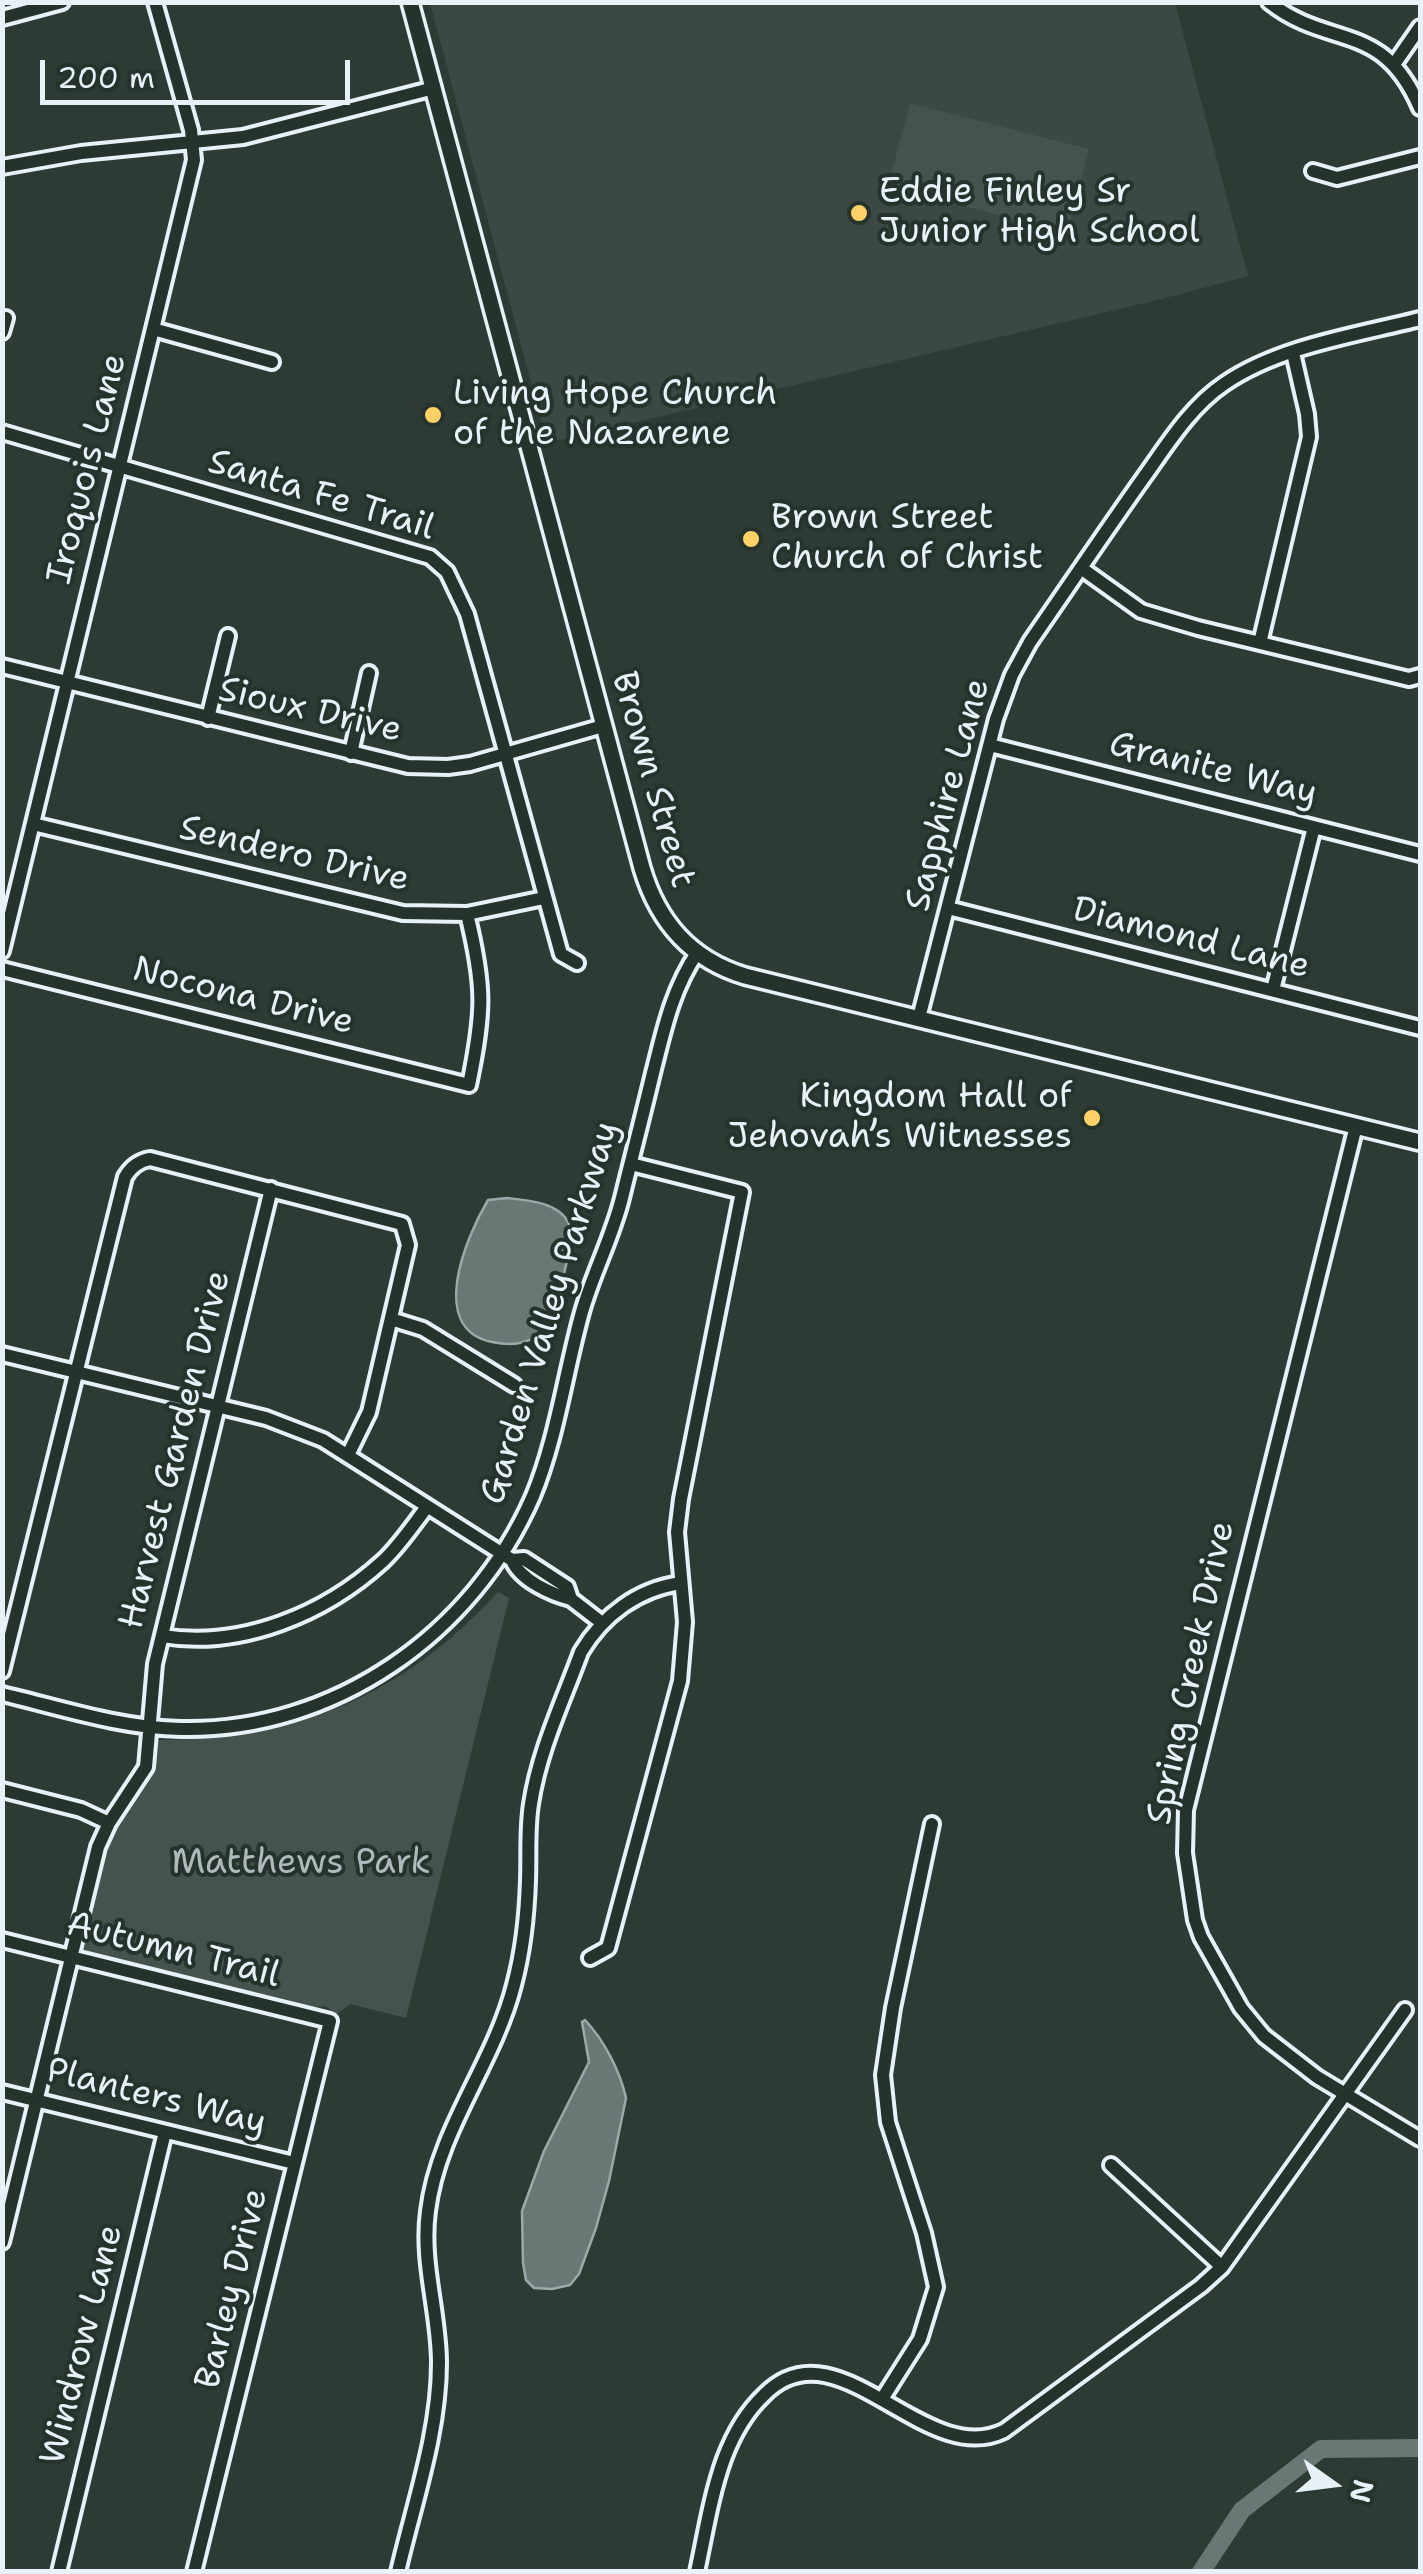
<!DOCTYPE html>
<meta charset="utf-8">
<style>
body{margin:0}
#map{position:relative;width:1423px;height:2574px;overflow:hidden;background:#2e3b35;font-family:"Shantell Sans",sans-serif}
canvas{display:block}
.frame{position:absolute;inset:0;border:5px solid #e8f1f8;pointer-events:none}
.north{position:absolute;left:1283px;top:2434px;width:100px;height:100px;-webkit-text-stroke:8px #26332d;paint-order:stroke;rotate:104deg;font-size:28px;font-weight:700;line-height:40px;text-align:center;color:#e8f1f8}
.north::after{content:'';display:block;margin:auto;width:35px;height:45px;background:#e8f1f8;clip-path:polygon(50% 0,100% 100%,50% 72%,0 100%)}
.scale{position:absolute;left:40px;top:60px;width:310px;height:45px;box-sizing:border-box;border:5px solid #e8f1f8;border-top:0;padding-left:12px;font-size:30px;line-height:35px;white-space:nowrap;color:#e8f1f8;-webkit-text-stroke:8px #26332d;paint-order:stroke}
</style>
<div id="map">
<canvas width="1423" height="2574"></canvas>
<div class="frame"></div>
<div class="north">N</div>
<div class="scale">200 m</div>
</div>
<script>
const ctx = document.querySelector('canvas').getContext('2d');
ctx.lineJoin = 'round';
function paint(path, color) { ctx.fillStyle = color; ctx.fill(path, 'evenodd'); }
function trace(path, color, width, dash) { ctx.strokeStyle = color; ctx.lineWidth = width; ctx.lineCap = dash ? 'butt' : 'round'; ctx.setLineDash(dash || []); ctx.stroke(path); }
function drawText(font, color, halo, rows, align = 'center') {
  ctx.font = font + ' "Shantell Sans",sans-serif'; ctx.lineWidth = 8; ctx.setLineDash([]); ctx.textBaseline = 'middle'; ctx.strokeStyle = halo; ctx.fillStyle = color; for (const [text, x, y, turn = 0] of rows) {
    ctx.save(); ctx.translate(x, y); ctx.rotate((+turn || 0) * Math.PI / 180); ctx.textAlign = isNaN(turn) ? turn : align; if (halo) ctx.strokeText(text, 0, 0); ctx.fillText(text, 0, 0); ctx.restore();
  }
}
paint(new Path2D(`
 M430,3H1175L1248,276L1162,299L547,443Z`), '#3b4843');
paint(new Path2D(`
 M910,103L1089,149L1067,233L888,186Z
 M498,1592L509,1598L406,2018L350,2004L337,2014L325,2006L311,2008L84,1952L82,1947L104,1856L114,1829L146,1784L159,1740C299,1740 403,1695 498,1592Z`), '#45524e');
const water = new Path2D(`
 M507,1198C526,1200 558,1202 568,1222C578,1240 552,1325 536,1336C523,1346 507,1345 492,1342C427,1329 466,1237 488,1200Z
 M585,2020C604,2040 620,2071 626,2098L609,2181L596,2228L579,2274L570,2285L552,2289L534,2288L526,2280L523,2263L522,2211L544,2151L589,2062L582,2022Z`);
paint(water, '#6b7775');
trace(water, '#9da8a9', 2.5);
trace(new Path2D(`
 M1201,2572L1242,2510L1321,2449L1420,2448`), '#6b7775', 18);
const minor = new Path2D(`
 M1269,2C1329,50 1382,19 1420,108
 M2,18L62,2
 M1395,63L1420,27
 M2,167L81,153L243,137L434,88
 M1313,171L1337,178L1420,157
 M153,329L272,362
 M2,332L6,318
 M2,432L430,557L447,572L467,614L561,954L577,963
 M1081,568L1141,611L1198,628L1409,679L1420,676
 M1260,643L1309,437L1307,414L1293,353
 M2,666L408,766L448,767L470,764L603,726
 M208,718L228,636
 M990,745L1420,854
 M351,753L369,673
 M33,824L403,913L467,914L544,898
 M948,908L1420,1028
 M2,951L194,160L191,130L155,2
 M2,969L469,1085C484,1012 485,987 467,914
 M1273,990L1314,827
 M919,1018L996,719L1012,675L1030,642C1068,587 1105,532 1144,477C1167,445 1190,407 1224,384C1279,346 1357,335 1420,319
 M1356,1126L1186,1810L1185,1853L1195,1920L1201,1937L1241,2008L1264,2036L1317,2077L1420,2139
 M391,1319L423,1329L514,1385
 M2,1354L266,1418L323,1440L512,1560C520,1580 551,1594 571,1599L567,1587L524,1559L512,1560
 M571,1599L602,1623
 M162,1636C242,1649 325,1614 383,1561C400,1545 413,1525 427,1507
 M2,1671L125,1177C131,1167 138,1161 150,1159L402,1224L408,1245L369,1412L348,1455
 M2,1694C61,1708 121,1728 181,1729C334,1732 473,1634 533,1496C557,1438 565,1373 582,1312C593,1273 612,1238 622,1198C632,1157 643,1115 653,1073C664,1030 672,990 697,953
 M2,1790L81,1810L109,1823
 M2,1940L330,2021L194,2572
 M590,1958L608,1948L680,1681L685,1622L677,1532L681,1499L742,1192L631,1164
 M2,2092L294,2163
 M1111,2165L1222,2267
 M2,2242L98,1847L109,1823L146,1767L155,1664L271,1189
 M882,2399L920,2339L936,2287L924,2233L888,2122L883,2075L893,2008L932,1824
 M59,2572L165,2132
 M398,2572C414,2503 439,2433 439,2363C439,2312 421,2263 428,2211C438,2129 494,2064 514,1985C523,1951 527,1914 528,1880C529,1854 527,1829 531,1804C539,1751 563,1701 581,1652C603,1615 638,1589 681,1583
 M697,2572C705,2535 711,2495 724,2459C733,2435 745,2413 764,2395C837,2320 924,2470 1004,2431L1201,2286L1222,2267L1405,2010`);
const major = new Path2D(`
 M410,2L642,868C658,922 690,959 745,976L1420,1142`);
trace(minor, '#e8f1f8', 20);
trace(major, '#e8f1f8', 22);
trace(minor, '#26332d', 12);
trace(major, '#26332d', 15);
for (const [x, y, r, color] of [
 [859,213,10,"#ffd166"],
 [433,415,10,"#ffd166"],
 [751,539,10,"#ffd166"],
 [1092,1118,10,"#ffd166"]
]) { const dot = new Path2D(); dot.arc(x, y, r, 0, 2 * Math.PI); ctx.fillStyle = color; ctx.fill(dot); trace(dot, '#26332d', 4); }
drawText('35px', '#e8f1f8', '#26332d', [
 ["Eddie Finley Sr",879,193],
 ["Junior High School",879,233],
 ["Living Hope Church",453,395],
 ["of the Nazarene",453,435],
 ["Brown Street",771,519],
 ["Church of Christ",771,559],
 ["Kingdom Hall of",1072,1098,"right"],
 ["Jehovah’s Witnesses",1072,1138,"right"]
], 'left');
drawText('35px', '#e8f1f8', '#26332d', [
 ["Iroquois Lane",88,469,-76],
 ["Santa Fe Trail",321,496,17],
 ["Sioux Drive",310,711,13],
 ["Granite Way",1213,770,14],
 ["Brown Street",652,780,74],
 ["Sapphire Lane",949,795,-75],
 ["Sendero Drive",294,855,13],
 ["Diamond Lane",1191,939,14],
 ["Nocona Drive",243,997,14],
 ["Garden Valley Parkway",551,1313,-73],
 ["Harvest Garden Drive",176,1450,-76],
 ["Spring Creek Drive",1192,1673,-78],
 ["Autumn Trail",173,1951,14],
 ["Planters Way",156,2098,14],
 ["Barley Drive",233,2289,-76],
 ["Windrow Lane",83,2345,-76]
]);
drawText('35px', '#afb9bc', '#26332d', [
 ["Matthews Park",301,1864]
]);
</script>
